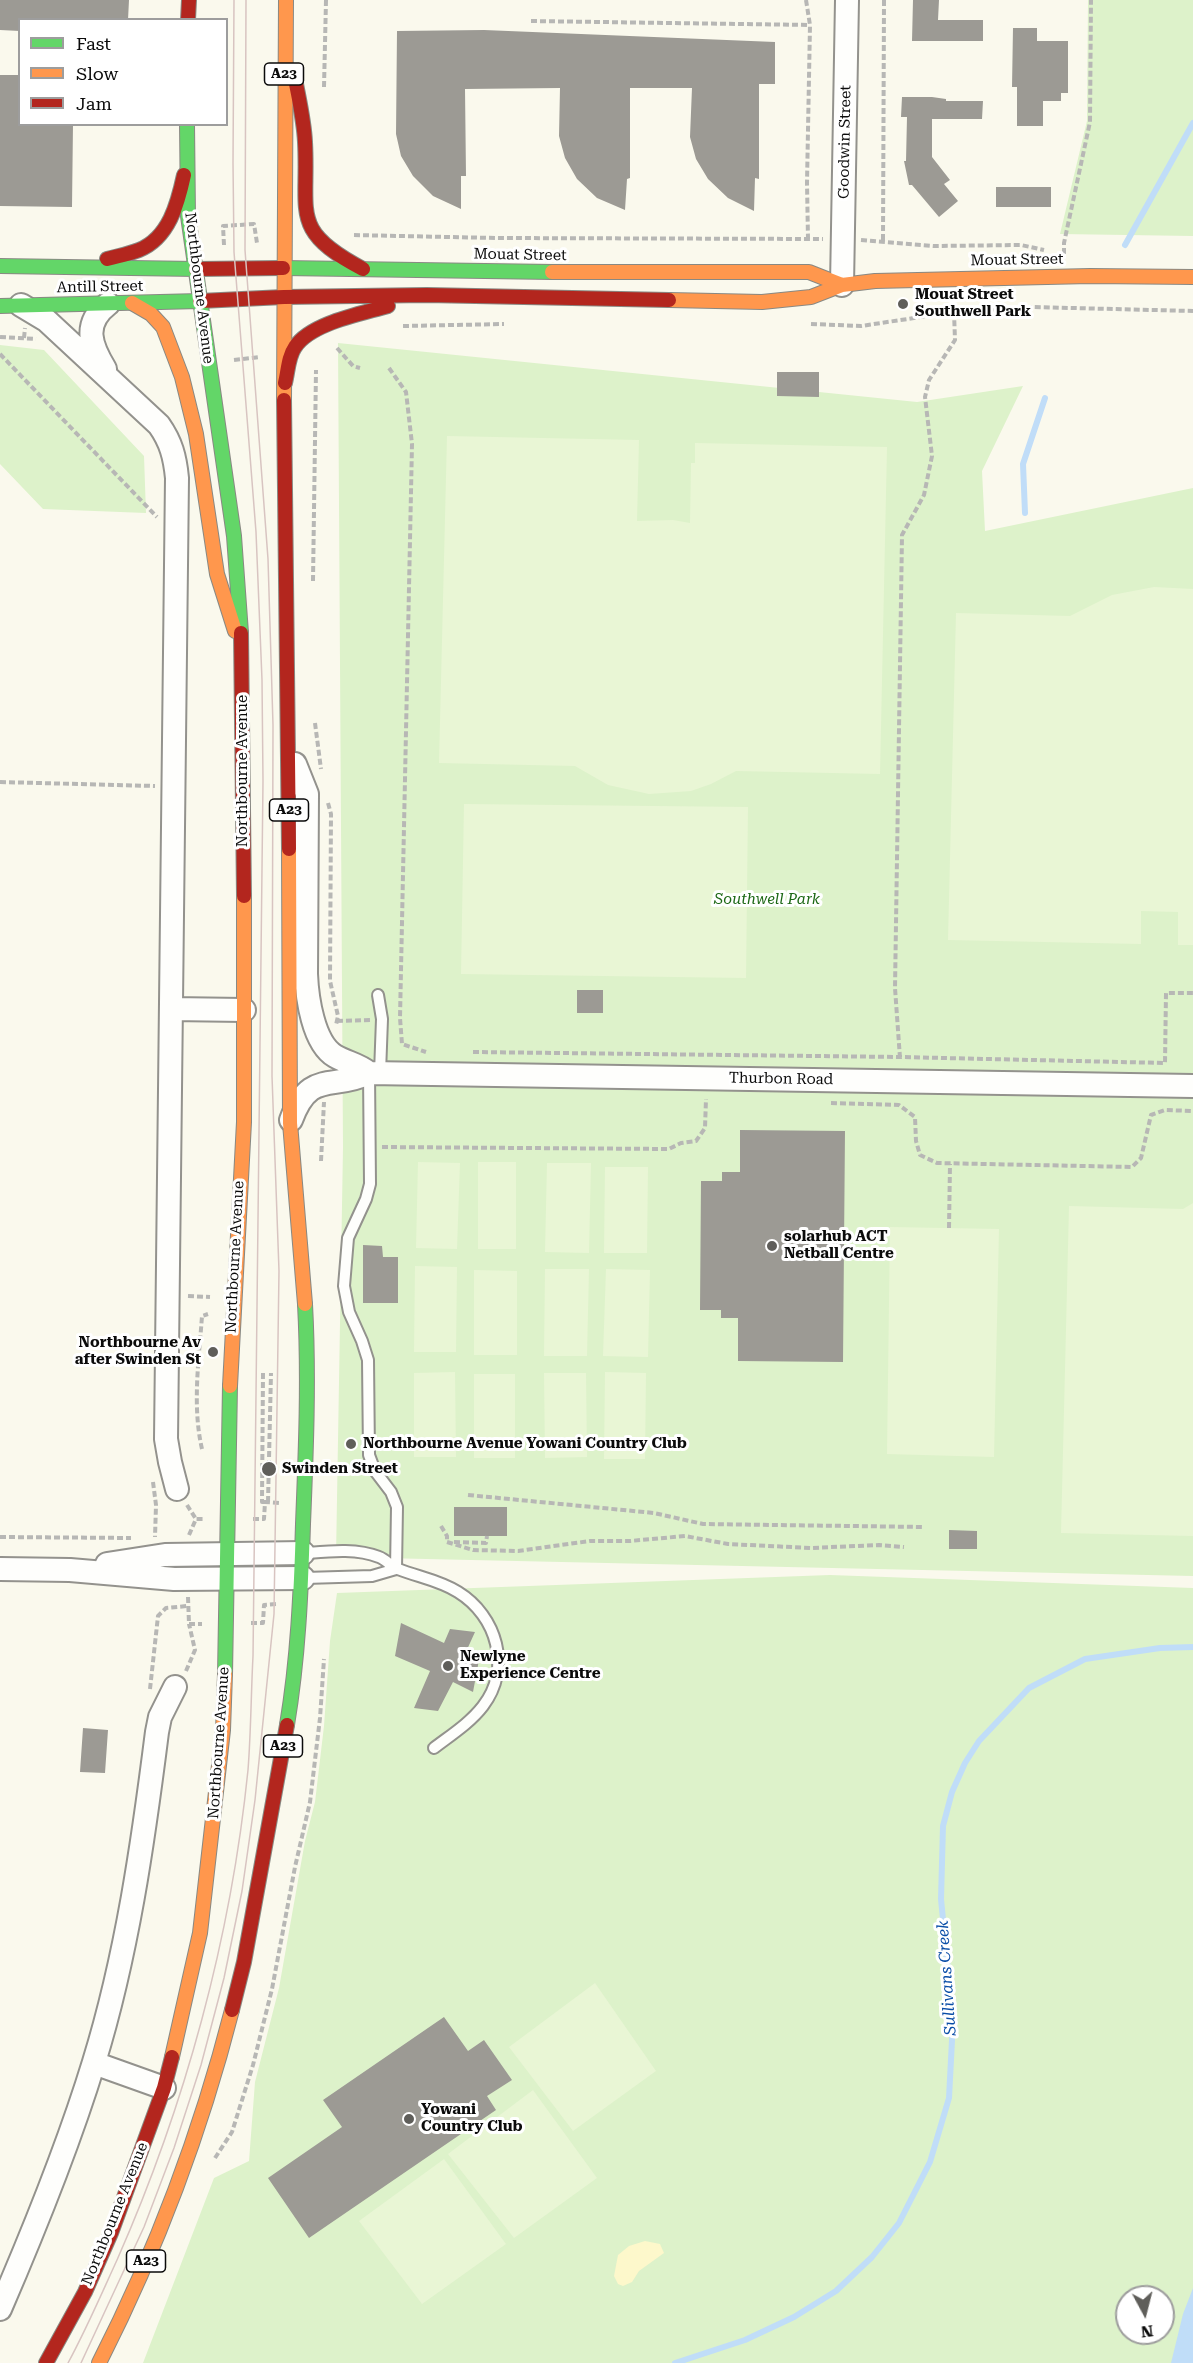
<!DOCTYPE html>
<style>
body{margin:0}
#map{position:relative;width:1193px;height:2363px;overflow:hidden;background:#faf9ed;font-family:"Roboto Serif",serif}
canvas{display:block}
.legend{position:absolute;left:18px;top:18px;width:210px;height:108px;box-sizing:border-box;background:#fff;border:2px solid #9d9d9d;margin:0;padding:8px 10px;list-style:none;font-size:18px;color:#0b0b0b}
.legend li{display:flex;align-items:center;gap:12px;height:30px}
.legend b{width:30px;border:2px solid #9d9d9d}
.north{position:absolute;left:1115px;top:2285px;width:60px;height:60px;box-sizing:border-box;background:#fff;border:2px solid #9d9d9d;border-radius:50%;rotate:173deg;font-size:16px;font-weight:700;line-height:24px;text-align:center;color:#0b0b0b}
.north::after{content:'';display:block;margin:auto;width:21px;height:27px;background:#5f5e5a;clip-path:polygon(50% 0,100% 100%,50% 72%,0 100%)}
</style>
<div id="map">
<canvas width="1193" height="2363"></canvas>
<ul class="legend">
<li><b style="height:8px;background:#63d668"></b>Fast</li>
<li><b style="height:8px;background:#ff974d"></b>Slow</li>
<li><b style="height:8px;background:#b3261e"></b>Jam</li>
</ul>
<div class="north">N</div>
</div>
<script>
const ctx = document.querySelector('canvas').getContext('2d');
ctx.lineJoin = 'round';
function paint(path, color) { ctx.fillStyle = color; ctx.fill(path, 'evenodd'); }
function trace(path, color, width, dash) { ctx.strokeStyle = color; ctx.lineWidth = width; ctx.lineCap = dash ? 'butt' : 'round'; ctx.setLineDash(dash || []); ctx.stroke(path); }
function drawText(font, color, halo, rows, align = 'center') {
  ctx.font = font + ' "Roboto Serif",serif'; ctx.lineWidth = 6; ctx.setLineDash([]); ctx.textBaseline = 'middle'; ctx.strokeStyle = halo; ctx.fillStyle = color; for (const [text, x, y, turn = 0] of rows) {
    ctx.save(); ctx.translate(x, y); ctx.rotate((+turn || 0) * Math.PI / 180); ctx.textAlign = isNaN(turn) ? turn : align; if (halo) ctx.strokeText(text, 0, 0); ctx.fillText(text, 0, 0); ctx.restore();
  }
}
paint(new Path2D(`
 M1088,0H1193V236L1060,234L1087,121Z
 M338,343L917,402L1023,386L982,471L985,531L1193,488V1576L336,1557L343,1147Z
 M0,345L44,350L144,456L146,513L43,509L0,464Z
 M830,1575L1193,1588V2363H143L214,2178L249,2161L255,2082L279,1988L305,1841L315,1802L324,1726L330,1641L337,1593ZM1127,2297H1163V2333H1127Z`), '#ddf2ca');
paint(new Path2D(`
 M645,2241L660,2244L664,2253L639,2271L632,2282L623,2286L618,2284L614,2276L618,2255L629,2246Z`), '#fdf8cb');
paint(new Path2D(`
 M447,436L639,440L637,521L673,520L690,523L691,463H695V443L887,447L880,774L736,771L711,784L691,791L649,794L608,785L575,766L439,763Z
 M1154,587L1193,589V945H1178V912L1141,911V944L948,940L956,613L1070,616L1112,595Z
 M464,804L748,807L746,978L461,974Z
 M418,1162L460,1163L457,1249L416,1248Z
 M478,1162H516V1249H478Z
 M547,1163H591L589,1253L545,1252Z
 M605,1167H648L647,1253H604Z
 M1193,1203V1536L1061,1533L1069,1206L1183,1209Z
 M890,1227L999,1229L994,1457L887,1454Z
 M415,1266L457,1267L456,1352H414Z
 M545,1269H589L587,1356H544Z
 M606,1269L650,1270L648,1357L603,1356Z
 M474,1270L517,1271V1355H474Z
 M455,1372L456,1457H414V1373Z
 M605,1372L646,1373L645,1459H604Z
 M544,1373H586L587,1457L545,1458Z
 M474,1374H515V1458H474Z
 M595,1983L656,2071L573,2131L509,2047Z
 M533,2090L597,2178L514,2238L448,2154Z
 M444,2159L506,2244L422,2304L359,2221Z`), '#e9f6d5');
paint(new Path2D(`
 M1193,2288V2363H1171L1183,2314Z`), '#c0ddf8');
trace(new Path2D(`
 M1125,245L1193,123
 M1025,513L1023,464L1045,398
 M675,2363L745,2340L794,2317L836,2291L872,2257L899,2223L930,2162L949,2098L953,2021L941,1899L943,1826L952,1792L965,1763L979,1741L1029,1688L1085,1659L1160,1648L1193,1647`), '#c0ddf8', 6);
paint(new Path2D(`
 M0,0H129L128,20H20V31L0,30Z
 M913,0H939L938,20H983V41H912Z
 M1013,28H1037V41H1068V93H1061V101H1043V126H1017V87H1012Z
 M484,30L775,42V84H759V179L755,178L754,211L728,198L708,179L696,159L690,137L692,88H630V178L627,179L625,210L597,198L577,179L565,158L559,136L560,88L465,89L466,176H461V209L433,196L413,176L401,156L396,134L397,31Z
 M0,75H20V124H73L72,207L0,206Z
 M902,97H932L946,99V101H983L982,119H932V157L950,180L944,184L958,201L939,217L912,185H909L904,161H906L907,117H901Z
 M996,187H1051V207H996Z
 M777,372H819V397L777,396Z
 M577,990H603V1013H577Z
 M740,1130L845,1131L843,1362L738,1361V1318H721V1310H700L701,1181H722V1172H740Z
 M363,1245L382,1246L383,1257H398V1303H363Z
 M454,1507H507V1536H454Z
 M949,1530L977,1531V1549H949Z
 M401,1623L444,1643L450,1629L475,1632L465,1654L479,1660L473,1692L453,1682L438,1711L414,1708L430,1671L395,1656Z
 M83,1728L108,1730L105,1773L80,1772Z
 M444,2017L468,2051L484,2040L512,2080L487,2096L496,2110L309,2238L268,2178L342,2127L323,2100Z`), '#9c9a94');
const lane = new Path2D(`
 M378,995L382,1019L380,1073
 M369,1073L370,1184L366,1199L348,1238L344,1286L349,1312L362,1341L368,1360L369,1455L375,1471L391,1492L397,1507L396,1569
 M307,1553C330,1551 357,1548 379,1557C387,1560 391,1567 398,1569C418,1577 439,1580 458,1592C497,1616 512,1668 483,1706C470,1723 451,1735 434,1748
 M305,1578L372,1576L396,1569`);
const street = new Path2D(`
 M842,285L847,0
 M21,305L46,320L159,425C171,442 175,457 177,478L166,1439L170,1462L177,1489
 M105,369C91,346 82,324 108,304
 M295,764L307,794L306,974C307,997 313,1043 335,1056C347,1063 358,1064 369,1073
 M171,1009L244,1010
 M291,1120C310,1069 331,1091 369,1073L1193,1086
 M107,1564L165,1555L303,1553
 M0,1569L70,1570L174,1579L303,1578
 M94,2063L164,2088
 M0,2309C35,2228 68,2147 94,2062C127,1955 143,1843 157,1732L160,1717L175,1687`);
const fast = new Path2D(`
 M187,124L188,216L234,536L241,633
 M0,266L196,269
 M283,268L552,272
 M0,306L200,301
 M225,1674L230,1386
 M287,1725C298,1659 301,1592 303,1524C306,1451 309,1377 305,1304`);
const slow = new Path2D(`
 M552,272H809L842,285
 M669,300L762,302L811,297L842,285L875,281L1090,276L1193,277
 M132,303L151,314L163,327L182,377L196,434L217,574L235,631
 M284,400L286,0
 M289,849L290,1123L305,1304
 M230,1386L244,1122V896
 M172,2057L200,1933L223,1730L225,1674
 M99,2363C156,2251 201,2131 232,2010`);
const jam = new Path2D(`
 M188,20L189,0
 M294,73C298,96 304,119 305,142C309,214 289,230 363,269
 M107,259C118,256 129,254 139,250C169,238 178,203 184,175
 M196,269L283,268
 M284,297L427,295L669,300
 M200,301L284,297
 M285,383C288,371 288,357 295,347C311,323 361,314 388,306
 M284,400L289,849
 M241,633L244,896
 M232,2010L244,1962L287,1725
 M46,2363L85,2292L111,2233L164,2088L172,2057`);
trace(lane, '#93928d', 14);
trace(street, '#93928d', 26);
trace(fast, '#898983', 16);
trace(slow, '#898983', 16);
trace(jam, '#898983', 16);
trace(new Path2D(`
 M806,0L810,25L807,183L808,239
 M531,21L810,25
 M324,87L326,0
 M354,235L497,238L823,239
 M861,240L934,246L1021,245L1044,250
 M883,240L884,0
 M224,245L223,226L254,224L257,243
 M1064,254V243L1090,122L1091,0
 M811,324L861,326L954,312L1032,307L1193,311
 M403,326L504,324
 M0,337L36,339
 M24,338L25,328
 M337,348L353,366L360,368
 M0,354L157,517
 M234,360L260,357
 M389,368L406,392L412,444L400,1018L402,1044L426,1052
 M313,581L316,370
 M315,723L321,769
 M0,782L155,786
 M328,803L331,814L330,981L338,1016L336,1025
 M337,1021L370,1020
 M473,1052L900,1057L1165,1063L1166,993H1193
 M900,1058L895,988L902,535L924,495L932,456L925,397L929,380L955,340L954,312
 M831,1103L899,1105L915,1117L916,1141L920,1155L937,1163L1132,1167L1141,1158L1151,1115L1165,1110L1193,1111
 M382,1147L669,1149L681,1143L696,1141L705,1128L706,1099
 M321,1161L324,1102
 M949,1228L950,1164
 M188,1296L210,1297
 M263,1373L262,1502H265
 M202,1449C192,1406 199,1359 202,1316L208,1314
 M153,1482L156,1505L155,1537
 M468,1495L654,1513L703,1524L924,1527
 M268,1502L271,1373
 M187,1505L196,1519
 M253,1519H264L265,1502L279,1503
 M441,1526L447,1536V1542
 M189,1535L196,1519H203
 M0,1537L131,1538
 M447,1542L473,1550L518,1551L590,1541H630L685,1536L728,1544L811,1548L879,1545L904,1547
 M454,1542L486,1543L487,1536
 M188,1597L189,1624H202
 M251,1623H263L264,1605L277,1604
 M186,1671L195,1650L189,1624
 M150,1689L158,1616L166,1608L187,1606
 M215,2158L232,2132L253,2065L272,1989L295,1867L310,1802L320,1718L324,1659`), '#b7b7b5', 4, [6, 3]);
trace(lane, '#fefefc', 10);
trace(street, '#fefefc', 22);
trace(fast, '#63d668', 14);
trace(slow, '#ff974d', 14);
trace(jam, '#b3261e', 14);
trace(new Path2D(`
 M68,2363C86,2330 101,2295 117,2260C185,2106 231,1938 248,1770C251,1732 251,1694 253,1656L263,781L262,680L256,532L234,252L233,163L234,0
 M81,2363L144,2227L174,2148L201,2065L224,1978L242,1891L255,1800L274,1614L279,1271L272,1076L273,725L268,559L245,250L246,0`), '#d8c4c1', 1.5);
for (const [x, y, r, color] of [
 [903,304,6,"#5f5e5a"],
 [772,1246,6,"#5f5e5a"],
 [213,1352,6,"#5f5e5a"],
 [351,1444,6,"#5f5e5a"],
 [269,1469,8,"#5f5e5a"],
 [448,1666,6,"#5f5e5a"],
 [409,2119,6,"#5f5e5a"]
]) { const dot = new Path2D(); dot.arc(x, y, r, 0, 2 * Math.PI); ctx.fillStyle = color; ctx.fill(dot); trace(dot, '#fff', 2); }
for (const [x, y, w] of [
 [284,74,39],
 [289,810,39],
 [283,1746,39],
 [146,2261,39]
]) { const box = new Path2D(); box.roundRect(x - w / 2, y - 11, w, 22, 4.5); ctx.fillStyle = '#fff'; ctx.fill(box); trace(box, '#0b0b0b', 1.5); }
drawText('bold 14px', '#0b0b0b', null, [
 ["A23",284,74],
 ["A23",289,810],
 ["A23",283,1746],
 ["A23",146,2261]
]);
drawText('15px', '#0b0b0b', '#fff', [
 ["Goodwin Street",845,142,-89],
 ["Mouat Street",520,255,1],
 ["Mouat Street",1017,260,-1],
 ["Antill Street",100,287,-1],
 ["Northbourne Avenue",199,288,83],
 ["Northbourne Avenue",243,771,-90],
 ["Thurbon Road",781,1079,1],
 ["Northbourne Avenue",235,1257,-87],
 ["Northbourne Avenue",219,1743,-86],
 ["Northbourne Avenue",115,2214,-68]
]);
drawText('bold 15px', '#0b0b0b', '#fff', [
 ["Mouat Street",915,295],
 ["Southwell Park",915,312],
 ["solarhub ACT",784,1237],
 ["Netball Centre",784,1254],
 ["Northbourne Av",201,1343,"right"],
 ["after Swinden St",201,1360,"right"],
 ["Northbourne Avenue Yowani Country Club",363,1444],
 ["Swinden Street",282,1469],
 ["Newlyne",460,1657],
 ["Experience Centre",460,1674],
 ["Yowani",421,2110],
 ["Country Club",421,2127]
], 'left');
drawText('italic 15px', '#1c6815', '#fff', [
 ["Southwell Park",767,900]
]);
drawText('italic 16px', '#094da7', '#fff', [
 ["Sullivans Creek",947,1978,-94]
]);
</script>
